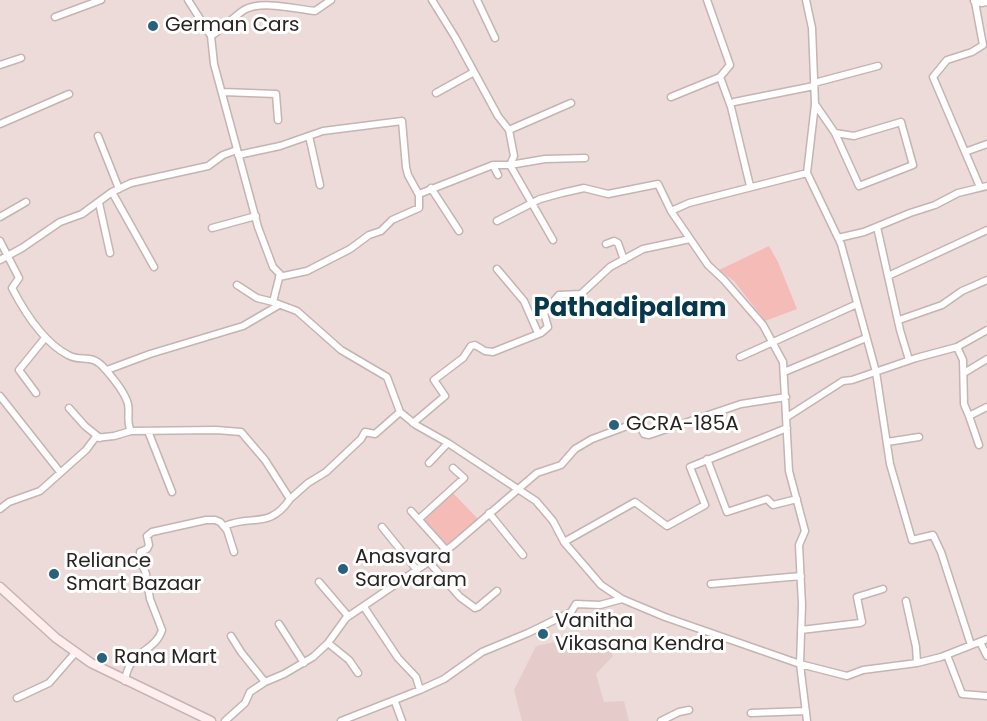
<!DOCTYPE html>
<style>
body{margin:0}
canvas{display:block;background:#eddbda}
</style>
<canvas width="987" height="721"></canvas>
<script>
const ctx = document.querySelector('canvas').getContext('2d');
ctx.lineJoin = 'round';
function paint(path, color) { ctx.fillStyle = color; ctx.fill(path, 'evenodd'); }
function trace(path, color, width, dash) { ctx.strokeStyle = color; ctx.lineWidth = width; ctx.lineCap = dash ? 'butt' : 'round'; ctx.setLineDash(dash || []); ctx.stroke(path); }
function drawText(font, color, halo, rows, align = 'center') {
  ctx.font = font + ' Poppins,sans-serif'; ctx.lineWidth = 6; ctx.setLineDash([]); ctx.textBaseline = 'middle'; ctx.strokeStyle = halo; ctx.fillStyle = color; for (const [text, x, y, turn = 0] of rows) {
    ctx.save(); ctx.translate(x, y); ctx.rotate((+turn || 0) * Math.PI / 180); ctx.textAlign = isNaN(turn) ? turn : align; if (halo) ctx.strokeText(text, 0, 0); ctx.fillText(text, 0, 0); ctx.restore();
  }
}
paint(new Path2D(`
 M578,637L605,641L613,656L596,674L604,702L624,701L629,721H522L514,690L536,646Z`), '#e5ccca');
paint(new Path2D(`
 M769,246L778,262L797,309L765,321L734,281L719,270Z
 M452,492L478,519L447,548L421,519Z`), '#f5bbb7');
const street = new Path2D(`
 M188,0L211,36L214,64L258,227L273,267L280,274L273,302L257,298L237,285
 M432,0L455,37L498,116L509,130L514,156L510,165H493L498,175
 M477,0L495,38
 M707,0L730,65L720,77L731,107L750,186
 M806,0L812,28L815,104L807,173L841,244L876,372L890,464L912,540L933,535L941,552L971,645
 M974,1L982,3L987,2
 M975,2L983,45L972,52L947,60L933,77L980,187
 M55,17L101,0
 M211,36C223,29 232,18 244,10C262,0 295,9 315,11L331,0
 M0,65L21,58
 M814,83L878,66
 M223,92L276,94L278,120
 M436,93L474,72
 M671,97L720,77
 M734,102L814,86
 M815,104L835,133L859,186L913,165L901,122L854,136L835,133
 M0,124L69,94
 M509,130L571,103
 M98,136L119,189
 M309,136L320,185
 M965,152L987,144
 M238,155L280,146L323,131L402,121L406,167L408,175L419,195
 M431,188L459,231
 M112,192L154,267
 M99,203L110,253
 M0,217L26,202
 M497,221L540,199L562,193L584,188L608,194L658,184L671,211
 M877,227L900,330L909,360
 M212,228L256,216
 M838,238L864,232L910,213L935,205L958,193L987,186
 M553,240L510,165L545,159L585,158
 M0,241L19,278L12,288C25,313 43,342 68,355C82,363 91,352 105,369C113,378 125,393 128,404C130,414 126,422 131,431
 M606,244L614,241L618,243L624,260
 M0,260L22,248L60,222L82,214L112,192L131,183L208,166L223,155L237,150
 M497,269L524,301L538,333
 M888,276L987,230
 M279,277L307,271L350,249L369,235L381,231L392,220L419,208V194L493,165
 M273,302L297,311L341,350L387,377L400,412L416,425L448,443L536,501L553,521L564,542L601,585L622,599
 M899,320L942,305L962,291L987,280
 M957,347L963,360L964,404L969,416L987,407
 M740,357L857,304
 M107,370L150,354L243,326L279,305
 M784,372L866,338
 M964,373L987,359
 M36,393L19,370L45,338
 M0,396L60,472
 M69,408L85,426L100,438
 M969,416L979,445
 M787,417L843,381L852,380L916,358L957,347L987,330
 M413,423L445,396L434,380L463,358L471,346L475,345L485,351L493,352L541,333L548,327L544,313L559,295L581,294L610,267L643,249L690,239
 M148,431L172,492
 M887,442L919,437
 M707,459L727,512L767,499L773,505L797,499
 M429,463L448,443
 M0,509L9,502L40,491L86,450L95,438L114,436L131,431L216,430L241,432L265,460L290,499L308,483L326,472L361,439L365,432L375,434L400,412
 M411,511L446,550
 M489,513L523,555
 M419,519L464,478L453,468
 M225,526C251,514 269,530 290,499
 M382,527L416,569
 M564,542L635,502L667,526L705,505L690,467L787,428
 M428,561L460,597L475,608L478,607L497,591
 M319,582L348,616
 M711,584L801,576
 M906,601L916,647L917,663
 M364,607L398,658L416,677L420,690
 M279,624L304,663
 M801,630L860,623L862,622L857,597L883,589
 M231,636L241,652L265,682
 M980,642L987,656
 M328,643L349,660L358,673
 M947,655L962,694L987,696
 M125,681C129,649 155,653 162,630L150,599L146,574L140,559V552L147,549L149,545L147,536L152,532L206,520H215L220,522L227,530L234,552
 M17,698L49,683L75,653
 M395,702L402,721
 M751,713L806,711
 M225,721L245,703L250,692L265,682L284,674L313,657L328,643L346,618L452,546L537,473L561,465L575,449L592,439L638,422L644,434L649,435L741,404L786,397
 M341,721L420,690L444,679L482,652L528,633L571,612L576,604L600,605L622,599L665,617L800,664L847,676L863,670L917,663L941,657L987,639
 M661,721L679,712L689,710
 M807,721L800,664L802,605L799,545L805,531L789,471L783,362L763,325L724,280L708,265L671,211L689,203L807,173`);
const secondary = new Path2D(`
 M0,587L56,638L91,663L211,721`);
trace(street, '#c5b4b3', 9);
trace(secondary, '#c5b4b3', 11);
trace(street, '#fff', 6);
trace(secondary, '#ffeeed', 8);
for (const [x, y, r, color] of [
 [153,26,6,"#29607b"],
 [614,425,6,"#29607b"],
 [343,569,6,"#29607b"],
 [54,574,6,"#29607b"],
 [543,634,6,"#29607b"],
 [102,658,6,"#29607b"]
]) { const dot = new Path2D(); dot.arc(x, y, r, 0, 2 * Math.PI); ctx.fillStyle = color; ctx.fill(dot); trace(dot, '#fff', 2); }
drawText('20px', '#292323', '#fff', [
 ["German Cars",165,26],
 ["GCRA-185A",626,425],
 ["Anasvara",355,558],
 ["Sarovaram",355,581],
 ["Reliance",66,562],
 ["Smart Bazaar",66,585],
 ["Vanitha",555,622],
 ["Vikasana Kendra",555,645],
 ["Rana Mart",114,658]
], 'left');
drawText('bold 26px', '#07374b', '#fff', [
 ["Pathadipalam",630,309]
]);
</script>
